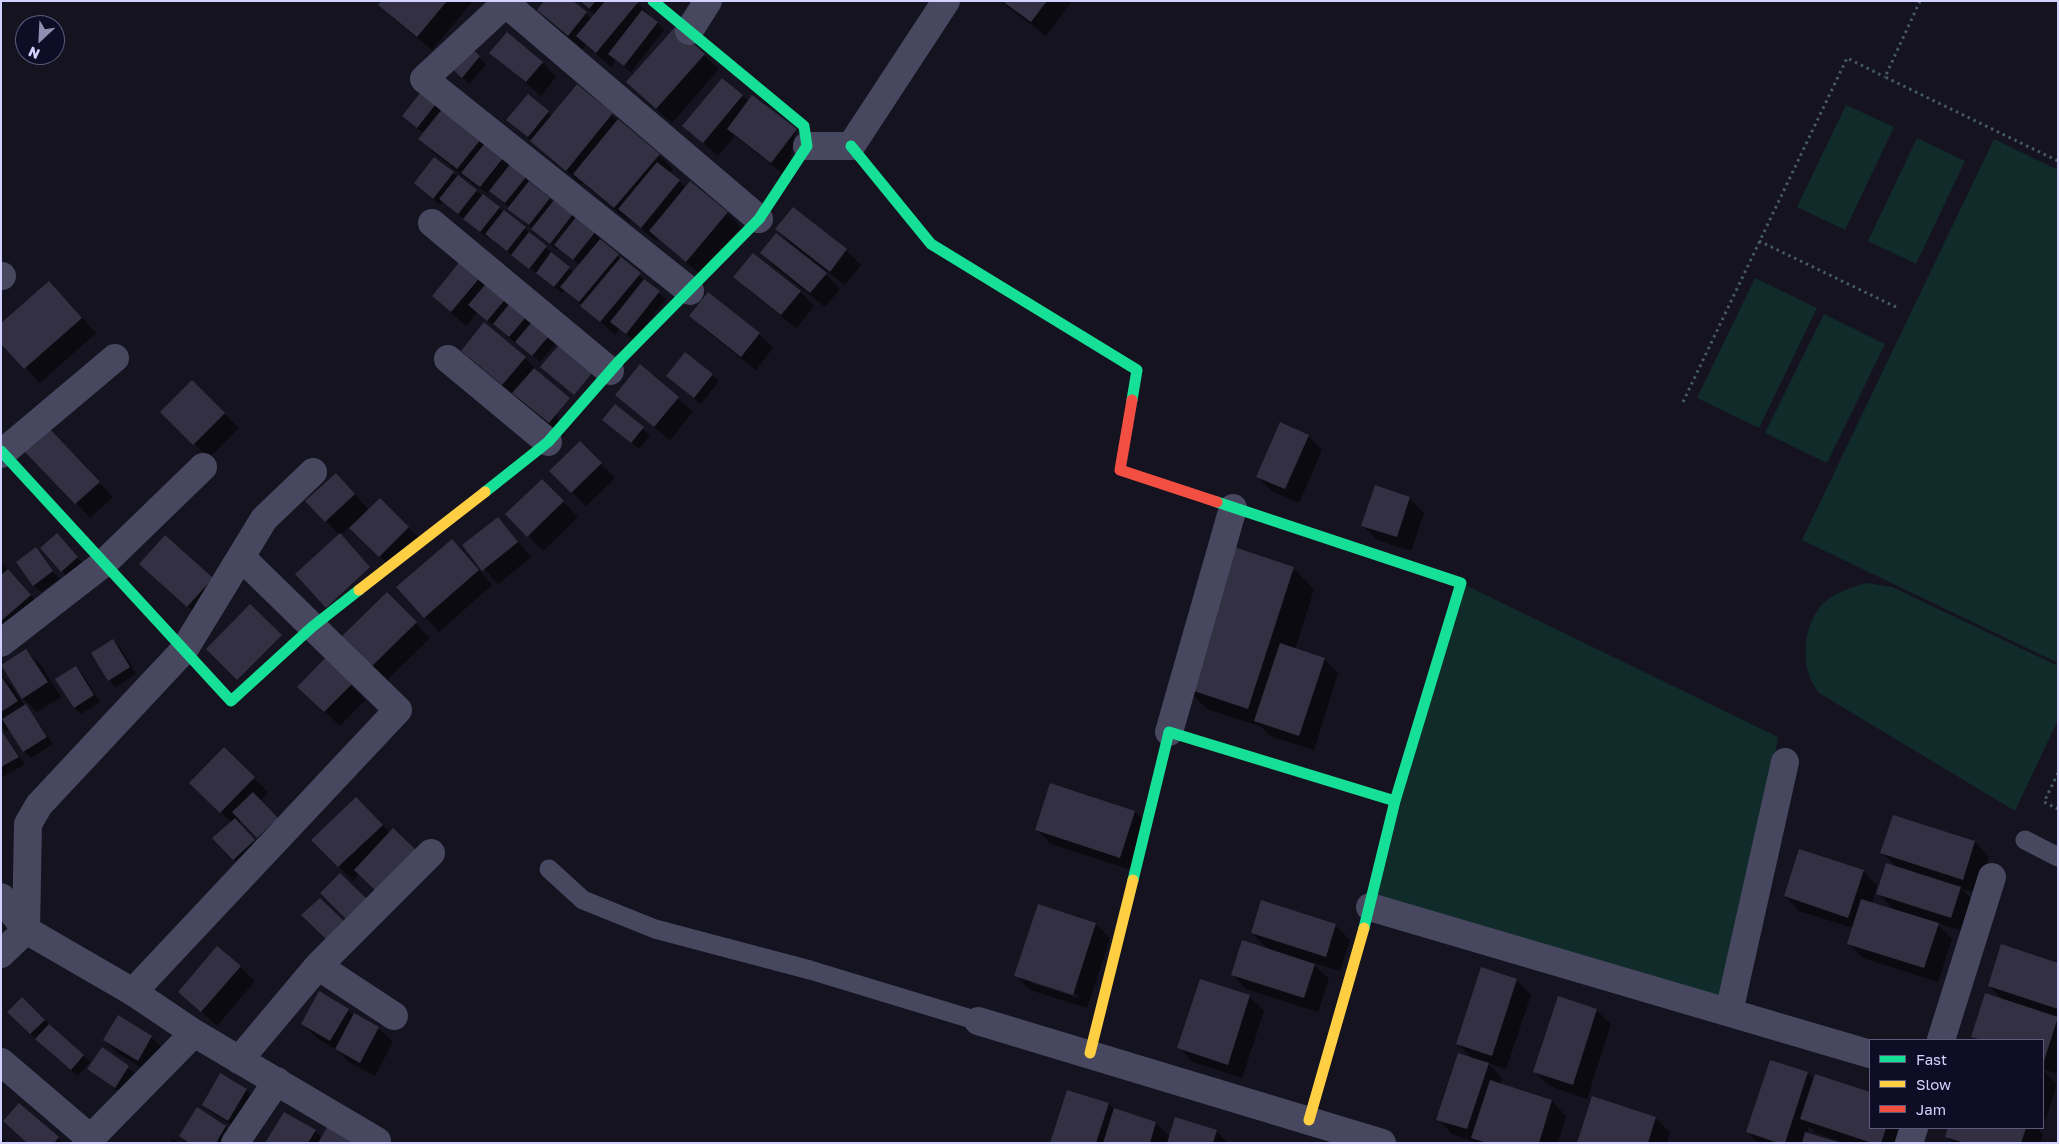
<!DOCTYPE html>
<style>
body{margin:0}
#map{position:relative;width:2059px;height:1144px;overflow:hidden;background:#14131f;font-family:"Golos Text",sans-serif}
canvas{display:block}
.frame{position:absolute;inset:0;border:2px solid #d3d1ff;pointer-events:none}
.legend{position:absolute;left:1869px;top:1039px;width:175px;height:90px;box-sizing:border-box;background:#0f0d25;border:1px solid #5d5b7c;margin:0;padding:6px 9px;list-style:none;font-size:15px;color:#d3d1ff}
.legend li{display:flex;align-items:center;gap:10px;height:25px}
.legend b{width:25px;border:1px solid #5d5b7c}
.north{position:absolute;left:15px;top:15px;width:50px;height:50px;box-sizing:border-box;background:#0f0d25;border:1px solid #5d5b7c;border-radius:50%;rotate:205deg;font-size:14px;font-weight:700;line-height:20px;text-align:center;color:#d3d1ff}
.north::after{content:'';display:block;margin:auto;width:18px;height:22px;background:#908eb1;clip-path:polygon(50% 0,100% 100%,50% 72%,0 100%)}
</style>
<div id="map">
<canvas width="2059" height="1144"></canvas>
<div class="frame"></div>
<ul class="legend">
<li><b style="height:6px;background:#16e098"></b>Fast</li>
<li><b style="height:6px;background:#ffcf43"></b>Slow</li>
<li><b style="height:6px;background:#f24e42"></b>Jam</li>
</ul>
<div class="north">N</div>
</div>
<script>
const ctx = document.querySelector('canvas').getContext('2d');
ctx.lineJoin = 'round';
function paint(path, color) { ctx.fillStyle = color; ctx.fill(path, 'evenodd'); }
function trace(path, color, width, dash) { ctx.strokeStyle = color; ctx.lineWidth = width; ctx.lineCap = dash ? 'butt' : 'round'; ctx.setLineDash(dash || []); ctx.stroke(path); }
paint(new Path2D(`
 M1846,105L1894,127L1845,230L1797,207Z
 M1917,138L1965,161L1916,264L1868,241Z
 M1994,139L2058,170V663L1802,540Z
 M1755,278L1817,308L1759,428L1697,398Z
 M1824,314L1885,344L1827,463L1765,433Z
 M1461,583L1778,737L1729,1012L1370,907Z
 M1867,583L1892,587L2058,666V720L2015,811L1819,693C1816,689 1813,684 1811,680C1800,655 1806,617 1827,600C1839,591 1853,587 1867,583Z`), '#112b2a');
paint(new Path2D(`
 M382,1H473L432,50L394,19L379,5Z
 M571,1L592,19L595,15L578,1H636L664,30L631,72L616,60L611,67L586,45L583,49L553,25L538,10Z
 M1000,1H1072L1046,36Z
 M675,29L719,69L672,123L642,97Z
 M464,44L486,64L470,84L455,71Z
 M491,52L542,62L556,77L541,96Z
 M723,80L749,102L796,130L786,176L735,136L718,156L684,126Z
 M577,86L659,155L673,169L670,173L686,188L727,213L741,227L701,275L658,238L656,241L631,220L629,222L583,183L581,184L515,126L548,112L552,117Z
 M424,90L510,166L526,177L533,184L532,185L553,203L595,232L602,239L600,241L666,299L634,340L620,329L615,335L565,290L562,293L489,237L488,238L472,226L443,201L441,205L422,190L453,173L525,228L574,273L580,265L559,248L557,250L540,236L490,190L487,193L472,183L434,153L420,139L424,133L410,123Z
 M793,209L846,250L861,265L845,285L791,244L777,229Z
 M761,253L826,274L840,289L825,307L776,268Z
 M462,261L559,339L540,362L518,342L516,343L477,312L466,326L433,296Z
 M735,277L800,291L814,306L796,328L750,291Z
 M63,297L96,333L40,383L1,342Z
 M691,315L759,334L773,348L756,370L705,330Z
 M462,351L525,358L539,372L565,437L477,365Z
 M640,366L693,412L670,440L617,395Z
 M712,375L719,381L701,404L668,376Z
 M192,382L239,428L209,458L162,412Z
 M615,406L650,435L639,449L611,427Z
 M1308,436L1322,450L1299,503L1272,491L1258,477Z
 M580,443L615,478L586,506L551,471Z
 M63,444L113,497L90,518L76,503Z
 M542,480L578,517L543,551L507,514Z
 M350,489L369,510L380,499L423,542L394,570L350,527L340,535L384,582L307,501Z
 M1409,498L1424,513L1411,551L1377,540L1363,526Z
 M497,518L531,557L498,584L464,546Z
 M452,540L492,585L439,632L425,617Z
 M64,541L84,565L68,578L62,571Z
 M36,549L59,579L41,592L34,585Z
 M1,562L44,610L1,637Z
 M1293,568L1314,589L1295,650L1324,659L1338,673L1314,750L1270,736L1262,727L1207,709L1186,688Z
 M155,578L212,579L203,620Z
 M387,594L430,638L383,684L340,640Z
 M113,640L120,647L136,674L116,687L109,680L92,654Z
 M26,651L41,665L61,697L37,712L23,698Z
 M325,660L365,700L340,726L314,701Z
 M76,668L83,675L100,702L81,714L74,707Z
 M1,675L10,684L25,706L32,713L53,744L31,758L24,751L11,729L7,732L1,726Z
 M1,730L25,764L1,778Z
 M254,778L268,792L260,801L284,826L265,844L242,820L238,823L261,848L241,866L214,838L231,822L205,797Z
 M356,798L390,833L353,881L313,840Z
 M1135,812L1149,827L1135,871L1051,844L1037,829Z
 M1894,816L1975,842L1989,857L1977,893L1960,888L1975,902L1965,932L1935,922L1952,939L1938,982L1863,958L1848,943L1853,928L1799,911L1785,896L1863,871L1877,886L1872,903L1895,911L1878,893L1896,867L1882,852Z
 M1096,924L1110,938L1087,1008L1030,990L1016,975ZM1031,980L1079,995L1078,998L1031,983Z
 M1335,925L1350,940L1340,971L1311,962L1329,979L1318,1012L1246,989L1232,974L1270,951L1252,933Z
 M2058,964V1074L2043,1069V1040H1976L1972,1036L2004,1001L1989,986Z
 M240,967L255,981L217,1026L180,992Z
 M1516,980L1531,995L1506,1069L1487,1063L1502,1078L1500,1085L1552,1101L1566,1116L1558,1143H1478L1452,1134L1438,1119L1473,1059L1458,1044Z
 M1249,996L1264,1011L1242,1078L1193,1062L1179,1048Z
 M22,999L90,1062L78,1076L37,1040L9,1012Z
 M348,1010L354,1016L378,1028L393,1042L375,1076L351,1063L338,1051L317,1038L302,1024Z
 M1596,1010L1611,1024L1587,1099L1549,1086L1535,1072Z
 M151,1037L166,1051L152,1074L119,1054L104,1040Z
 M102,1049L136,1074L122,1094L88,1068Z
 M2043,1070L2057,1084L2044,1124H2043Z
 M1807,1073L1814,1080L1816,1075L1870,1093V1128H1905L1900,1143H1845L1816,1133L1809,1126L1807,1133L1835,1143H1758L1748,1132Z
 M246,1090L253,1097L235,1127L211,1112L204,1105Z
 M1593,1098L1656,1118L1670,1133L1667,1143H1578Z
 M1109,1104L1114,1109L1156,1123L1170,1137L1216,1131L1228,1143H1051Z
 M19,1105L58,1138L63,1143H27L4,1121Z
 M198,1109L226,1127L239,1143H187L180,1136Z
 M1950,1128H2037L2043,1134L2040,1143H1953L1947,1136Z
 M315,1131L322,1138L359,1143H267Z
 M1,1137L7,1143H1Z
 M173,1139L179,1143H170Z`), '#0007');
paint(new Path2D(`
 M381,1H447L417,37L378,5Z
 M544,1H573L587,12L568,36L537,10Z
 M580,1H596L589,9Z
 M605,1H639L596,53L576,36Z
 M1002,1H1047L1031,22Z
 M642,10L658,22L624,66L608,54Z
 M675,27L705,54L656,109L626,82Z
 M507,32L543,62L526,82L489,53Z
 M464,42L480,56L462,78L447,64Z
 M722,78L743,95L703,143L682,126Z
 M577,84L613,113L566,171L530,141Z
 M424,88L439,100L417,128L402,116Z
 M528,94L549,111L528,137L506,120Z
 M752,95L797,129L771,163L727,129Z
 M442,109L481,139L457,169L418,139Z
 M618,119L660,154L614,208L573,174Z
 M485,143L503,158L480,187L461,173Z
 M434,157L454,172L433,199L414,183Z
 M657,162L680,180L641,228L618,209Z
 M511,163L527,176L505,203L489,191Z
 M458,175L477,190L458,214L439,199Z
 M529,181L550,198L529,225L507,209Z
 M690,181L728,212L686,262L649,231Z
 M483,194L500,207L480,232L463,219Z
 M554,200L573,214L550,244L531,229Z
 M793,207L847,249L830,272L775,229Z
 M504,210L526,227L507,251L485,234Z
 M576,217L596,231L573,260L554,245Z
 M529,232L547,246L529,269L511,255Z
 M776,233L827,273L810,293L760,253Z
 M600,239L619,254L579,302L560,287Z
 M551,252L570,267L554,287L536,273Z
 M753,253L801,291L781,315L733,277Z
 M621,257L641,273L600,322L580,306Z
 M462,259L482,275L451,312L432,296Z
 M490,279L509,295L487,321L468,305Z
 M644,279L660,291L626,334L610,322Z
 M49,281L82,318L24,369L1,344V323Z
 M708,292L760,333L741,357L689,316Z
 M515,297L531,311L509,337L493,324Z
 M536,317L553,331L532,356L515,342Z
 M484,322L526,357L502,385L461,351Z
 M564,339L597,367L574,395L540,367Z
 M685,352L713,374L694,398L666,376Z
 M640,364L679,397L654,427L615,395Z
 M534,368L570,398L549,423L512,393Z
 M192,380L225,413L193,445L160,412Z
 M615,404L644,427L631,443L602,420Z
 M1280,422L1309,435L1285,489L1256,477Z
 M49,428L100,482L75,504L24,451Z
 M580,441L602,463L571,493L549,471Z
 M336,473L355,494L325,522L305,501Z
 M542,479L564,501L527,537L505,514Z
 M1375,485L1410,497L1397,537L1361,526Z
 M380,498L409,527L379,557L349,528Z
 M498,517L518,542L482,571L462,545Z
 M57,533L78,557L61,572L40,548Z
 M340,533L370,567L326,608L295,574Z
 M165,535L213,578L187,607L139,564Z
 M452,539L479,570L424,618L396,587Z
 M1231,546L1294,567L1248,709L1185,688Z
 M36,547L53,571L33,586L16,562Z
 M8,569L31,595L1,621V575Z
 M387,592L417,622L368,670L338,640Z
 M250,604L282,635L237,680L206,649Z
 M113,639L130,667L108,681L91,653Z
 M1280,643L1325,658L1299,736L1254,721Z
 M26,649L48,682L22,699L1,665Z
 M325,658L352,684L324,712L297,687Z
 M76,666L94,695L74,708L55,679Z
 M1,676L18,701L1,712Z
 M26,704L47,737L23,752L2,719Z
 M1,730L19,757L1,767Z
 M224,747L255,777L220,813L189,783Z
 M1050,783L1135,811L1120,858L1035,830Z
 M253,792L278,818L257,838L232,812Z
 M356,797L383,825L338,867L311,840Z
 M1893,815L1975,841L1963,880L1880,853Z
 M235,818L255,840L233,860L212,838Z
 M393,828L416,850L377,892L354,870Z
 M1799,849L1864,870L1848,918L1784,896Z
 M1886,863L1961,887L1951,918L1876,894Z
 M340,873L368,900L348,921L320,893Z
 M320,898L346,923L328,941L301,915Z
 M1861,899L1939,923L1924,968L1847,944Z
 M1261,900L1336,924L1326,957L1251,933Z
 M1038,904L1096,923L1073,995L1014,976Z
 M1242,940L1315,964L1304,998L1231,975Z
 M2001,944L2058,963V1009L1988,986Z
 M217,946L241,966L201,1012L178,992Z
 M1481,967L1517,979L1492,1056L1456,1044Z
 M1200,979L1250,995L1228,1065L1177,1048Z
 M319,991L349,1009L330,1041L301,1024Z
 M1985,993L2058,1017L2044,1061L2043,1060V1040H1982L1971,1037Z
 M1558,996L1597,1009L1573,1085L1533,1072Z
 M22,997L45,1020L30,1034L7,1012Z
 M354,1013L379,1027L360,1063L335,1049Z
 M118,1015L152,1036L138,1061L103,1040Z
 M49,1024L84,1055L71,1070L35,1039Z
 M102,1047L129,1066L115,1088L87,1069Z
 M1458,1053L1489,1063L1467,1129L1436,1120Z
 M1770,1060L1808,1072L1785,1143H1778L1746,1132Z
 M220,1073L247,1089L228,1121L202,1105Z
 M1815,1074L1870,1092V1128H1886L1881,1143H1872L1800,1119Z
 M1490,1080L1552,1100L1539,1143H1487L1471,1138Z
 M1067,1090L1109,1103L1096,1143H1050Z
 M1592,1096L1656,1117L1648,1143H1577Z
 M19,1103L59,1137L54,1143H27L3,1121Z
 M197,1107L226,1126L216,1143H189L179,1136Z
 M1114,1108L1156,1122L1150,1143H1103Z
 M284,1112L316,1130L308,1143H265Z
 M1175,1117L1217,1130L1213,1143H1167Z
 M330,1122L355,1137L352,1143H318Z
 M1948,1128H2026L2021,1143H1965L1945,1137Z
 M1805,1132L1838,1142V1143H1802Z`), '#323042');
trace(new Path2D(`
 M1920,1L1885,77L2058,161
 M1759,241L1896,307
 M1683,402L1847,58L1885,77
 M2058,773L2044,802L2058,809`), '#475a66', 3, [2.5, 4]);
trace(new Path2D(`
 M2025,840L2058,857
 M549,869L583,900L655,929L810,970L978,1021`), '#474860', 19);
trace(new Path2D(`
 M503,1L759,219
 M508,1L424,79L690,291
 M689,31L708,1
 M807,146H851L946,1
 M432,223L610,371
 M1,276H2
 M448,359L548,442
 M1,454L115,358
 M1,643L104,563L203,467
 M1169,732L1233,508
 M1,897L26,930L133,992L194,1033L377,1141
 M1370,907L1870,1054
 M1,954L26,930L28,824L39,805L184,650L264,519L313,472
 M318,966L394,1016
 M133,992L398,710L241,557
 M1729,1012L1785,762
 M978,1021L1382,1143
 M1941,1040L1992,877
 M239,1060L318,966L431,853
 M1,1062L90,1138
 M86,1143L194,1033
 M235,1143L277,1081
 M1909,1143L1914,1128`), '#474860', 28);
trace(new Path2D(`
 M851,146L931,244L1137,370L1132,400
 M1,451L231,701L312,627L359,590
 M485,492L548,442L620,360L759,219L807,146L804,126L653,1
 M1217,502L1461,583L1395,801L1364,928
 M1133,880L1169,732L1395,801`), '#16e098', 11);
trace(new Path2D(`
 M359,590L485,492
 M1090,1053L1133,880
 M1309,1120L1364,928`), '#ffcf43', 11);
trace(new Path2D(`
 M1132,400L1120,470L1217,502`), '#f24e42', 11);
</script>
